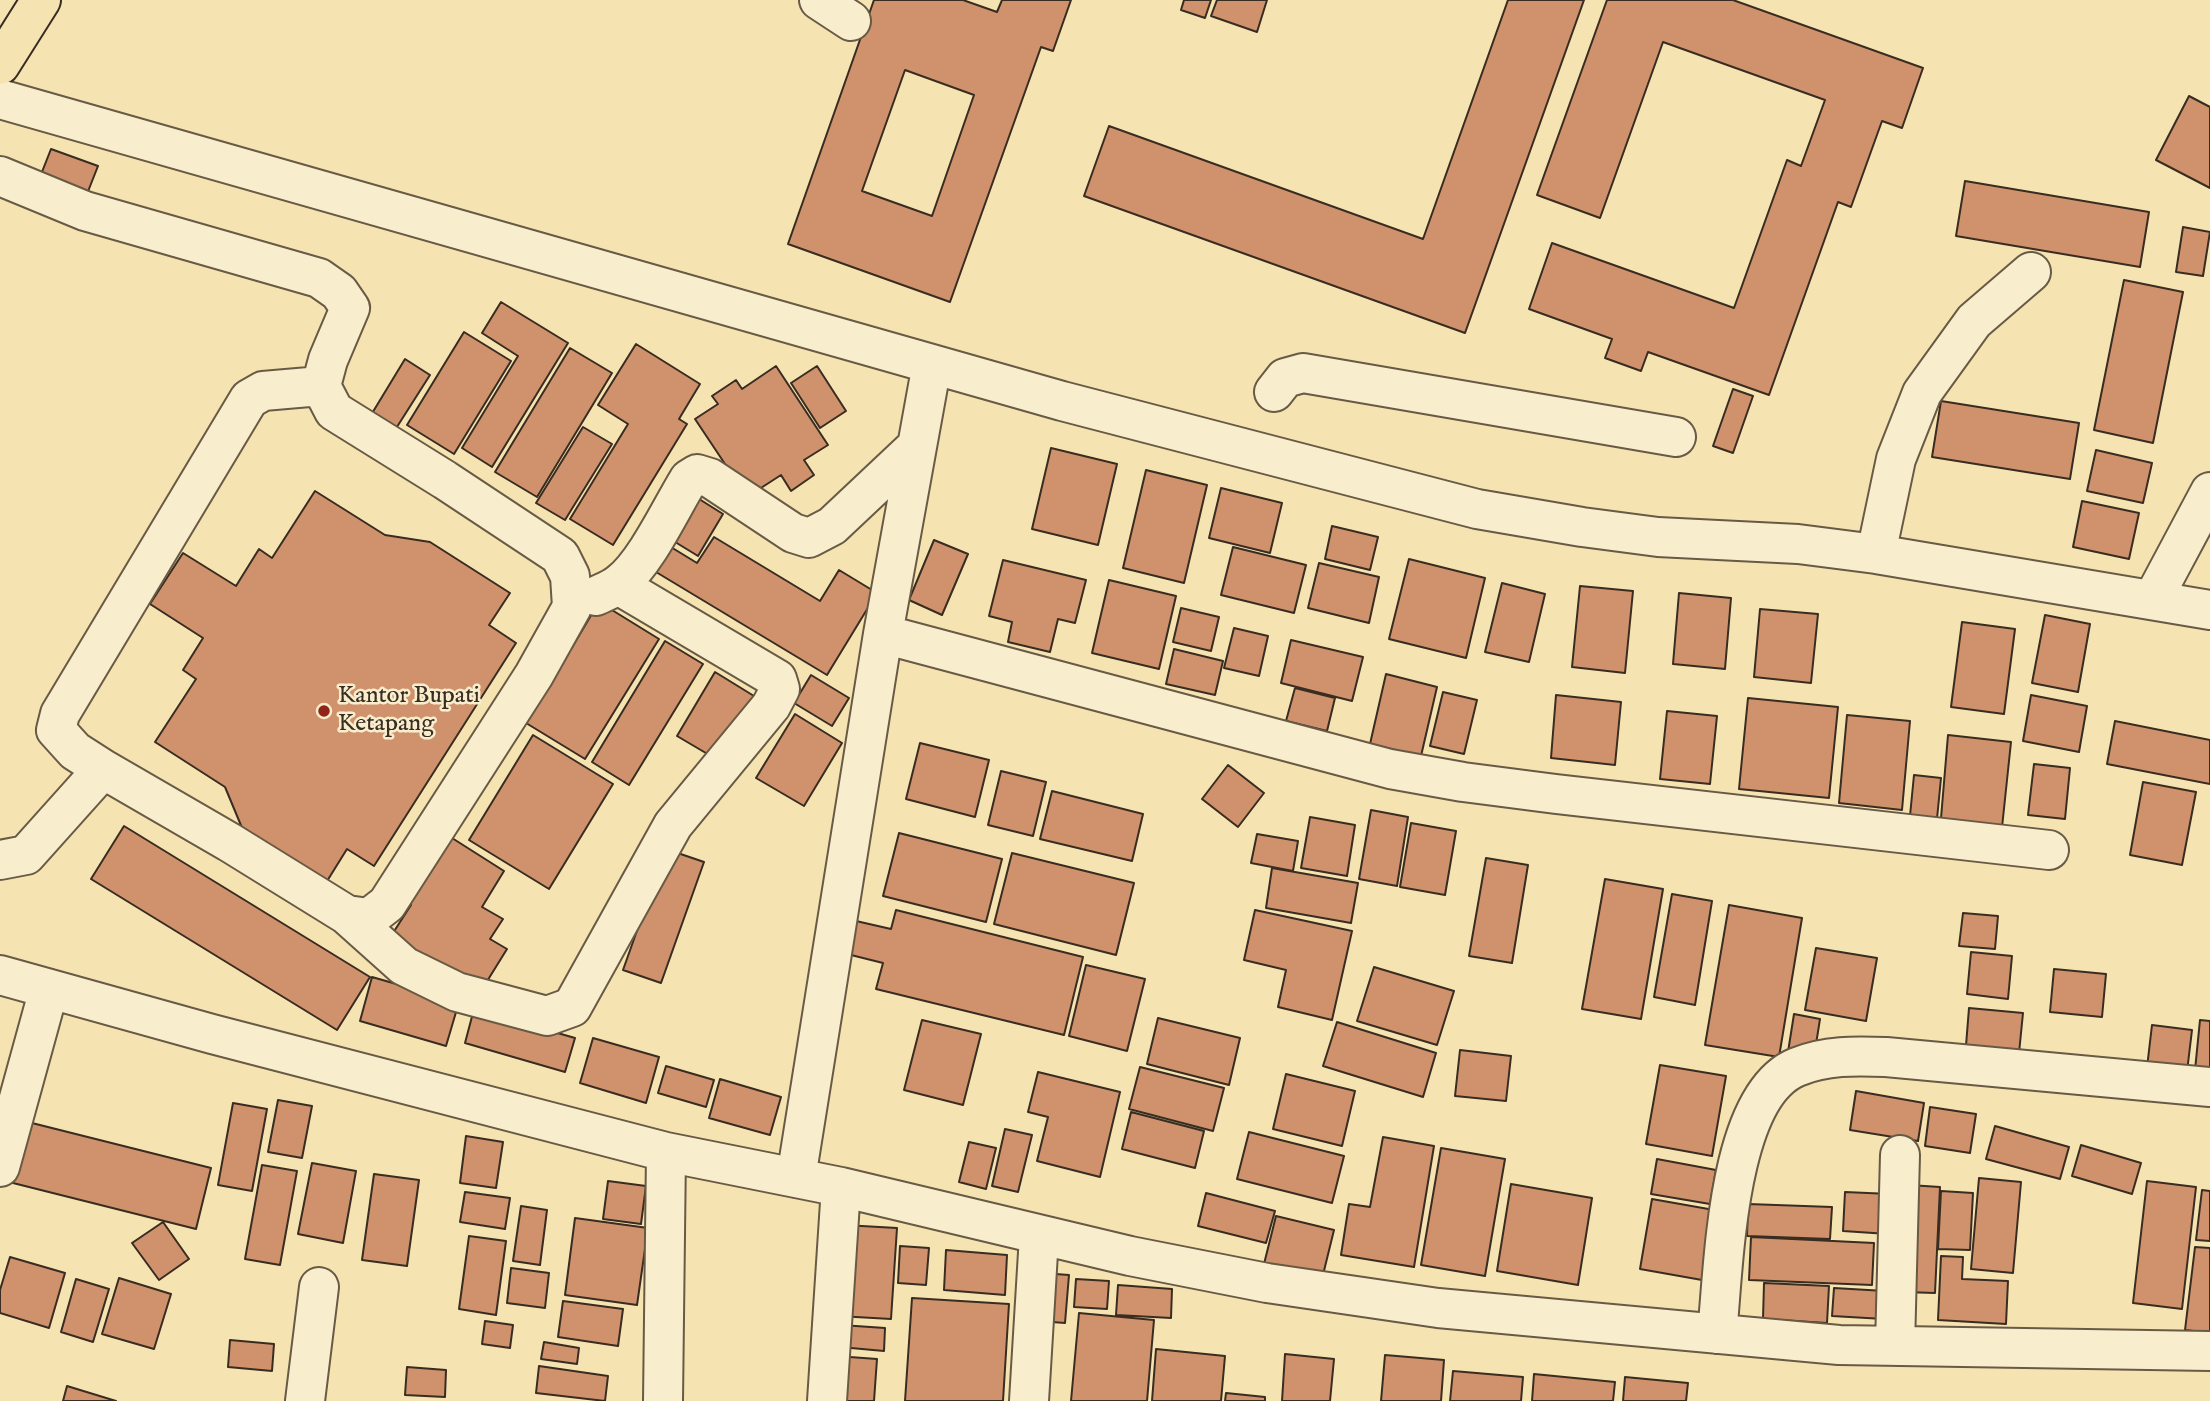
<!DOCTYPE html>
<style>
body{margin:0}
canvas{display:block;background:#f5e3b2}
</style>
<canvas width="2210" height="1401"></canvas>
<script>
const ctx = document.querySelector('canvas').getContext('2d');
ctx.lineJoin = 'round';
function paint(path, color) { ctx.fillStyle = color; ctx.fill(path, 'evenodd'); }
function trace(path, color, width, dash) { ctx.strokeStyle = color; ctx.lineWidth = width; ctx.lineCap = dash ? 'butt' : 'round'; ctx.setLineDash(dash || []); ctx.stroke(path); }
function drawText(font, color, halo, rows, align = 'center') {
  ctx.font = font + ' "IM FELL English",serif'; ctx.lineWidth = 5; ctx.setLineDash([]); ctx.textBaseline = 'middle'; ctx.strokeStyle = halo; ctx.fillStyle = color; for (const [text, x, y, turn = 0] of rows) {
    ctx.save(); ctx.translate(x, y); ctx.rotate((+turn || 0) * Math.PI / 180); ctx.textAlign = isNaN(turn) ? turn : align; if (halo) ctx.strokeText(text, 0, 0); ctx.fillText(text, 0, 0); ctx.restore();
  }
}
const building = new Path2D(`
 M874,0H963L997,12L1002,0H1071L1053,51L1041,47L950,302L788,244ZM905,70L974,95L932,216L862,191Z
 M1184,0H1211L1205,18L1181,10Z
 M1217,0H1267L1257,32L1211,16Z
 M1508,0H1584L1465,333L1084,196L1109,126L1423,239Z
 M1607,0H1733L1923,68L1902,128L1882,121L1851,207L1838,202L1769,395L1648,352L1641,371L1605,358L1612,339L1529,309L1552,243L1734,308L1787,160L1801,166L1825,100L1663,42L1600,218L1537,195Z
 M2189,96L2210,107V188L2156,160Z
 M51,149L98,166L87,194L40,177Z
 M1965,181L2149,212L2140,267L1956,236Z
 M2183,227L2210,232L2203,276L2176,272Z
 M2124,280L2183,292L2153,443L2094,430Z
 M501,302L568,343L492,467L462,448L518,356L482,333Z
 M464,332L511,361L454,454L407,425Z
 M636,344L700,384L679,419L687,424L613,545L570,519L628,424L598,405Z
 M570,348L612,373L537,497L495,472Z
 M405,359L430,375L395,430L371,415Z
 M776,366L828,445L804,460L814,475L791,491L781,475L747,497L695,419L718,404L712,396L736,380L742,389Z
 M817,366L846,411L820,428L791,383Z
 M1733,389L1753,396L1733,453L1713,446Z
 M1941,401L2079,423L2070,479L1932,457Z
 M583,427L612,444L565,520L536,503Z
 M1051,448L1117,464L1098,545L1032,529Z
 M2096,450L2152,463L2143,503L2087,491Z
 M1146,470L1207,485L1184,583L1123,568Z
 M1221,488L1282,503L1270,553L1209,538Z
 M315,491L385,535L430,542L510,593L489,625L516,643L374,866L347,849L324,886L245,835L225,787L155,742L196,679L183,670L203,638L150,604L183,553L236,586L259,549L272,558Z
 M688,492L723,514L698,556L662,534Z
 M2082,501L2139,513L2129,559L2073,547Z
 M1332,526L1378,537L1370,570L1325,559Z
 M714,537L820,601L839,570L877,593L827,675L646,566L661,541L697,563Z
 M934,540L968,554L942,615L909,600Z
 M1233,547L1306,565L1294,613L1221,595Z
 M1409,559L1485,578L1466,658L1389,639Z
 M1003,560L1086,580L1075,623L1058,619L1050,652L1008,642L1012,622L989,616Z
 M1319,563L1379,577L1369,623L1308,608Z
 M1109,580L1176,596L1159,669L1092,653Z
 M1502,583L1545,594L1529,662L1485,652Z
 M1580,586L1633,591L1625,673L1572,667Z
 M1679,593L1731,598L1725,669L1673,664Z
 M599,602L659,639L585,759L526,723L562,644L571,649Z
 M1181,608L1219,617L1211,651L1173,642Z
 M1760,609L1818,614L1811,683L1754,677Z
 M2045,615L2090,624L2078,692L2032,683Z
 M1962,622L2015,629L2004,714L1951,707Z
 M1234,628L1268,636L1259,676L1224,668Z
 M1291,640L1363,657L1352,701L1281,683Z
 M665,641L703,664L629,785L592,762Z
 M1174,649L1223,661L1215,695L1166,684Z
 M715,672L754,696L716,759L677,736Z
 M1386,674L1437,687L1421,756L1370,744Z
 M811,675L849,698L832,726L794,703Z
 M1295,688L1335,698L1327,731L1286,721Z
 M1443,692L1477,700L1464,754L1430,746Z
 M1556,695L1621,702L1615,765L1551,758Z
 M2031,695L2087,706L2079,752L2023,741Z
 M1748,698L1838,707L1829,798L1739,789Z
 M1667,711L1717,716L1710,784L1660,779Z
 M795,714L842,743L804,806L756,778Z
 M1847,715L1910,721L1902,810L1839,803Z
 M2115,721L2210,740V784L2107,764Z
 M533,735L613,784L549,889L469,840Z
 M1948,735L2011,742L2001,837L1940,830Z
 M920,743L989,760L975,817L906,799Z
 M2034,764L2070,768L2065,819L2028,815Z
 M1228,765L1264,793L1238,827L1202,799Z
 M1001,771L1046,782L1033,836L988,825Z
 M1914,775L1941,778L1936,829L1909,826Z
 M2143,782L2196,792L2182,865L2130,855Z
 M1052,791L1143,814L1132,861L1040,839Z
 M1371,810L1408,817L1397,886L1359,879Z
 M1310,817L1355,825L1347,876L1301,868Z
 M1411,823L1456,831L1445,895L1400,887Z
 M124,826L370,977L337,1030L91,879Z
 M899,833L1002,859L986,922L883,896Z
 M1257,834L1298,841L1293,871L1251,863Z
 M452,838L504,871L482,907L503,919L490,939L507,949L481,991L391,936L411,905L401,898L424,862L433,868Z
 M666,849L704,862L661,983L623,970Z
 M1012,853L1134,883L1116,955L994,924Z
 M1486,858L1528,865L1512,963L1469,956Z
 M1272,868L1358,883L1351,923L1266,908Z
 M1605,879L1663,889L1641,1019L1582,1009Z
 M1672,894L1712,901L1695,1005L1654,997Z
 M1729,905L1802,918L1779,1057L1705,1045Z
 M896,910L1083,957L1064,1035L876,989L883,963L847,954L856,921L891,929Z
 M1255,910L1352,931L1332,1020L1278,1007L1286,970L1244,960Z
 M1963,913L1998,916L1995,949L1959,946Z
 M1816,948L1877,958L1866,1021L1805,1010Z
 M1971,952L2012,956L2008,999L1967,994Z
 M1086,965L1145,979L1127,1051L1069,1036Z
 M1374,967L1454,991L1437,1045L1357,1021Z
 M2054,969L2106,974L2102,1017L2050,1012Z
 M372,977L459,1002L446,1046L360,1021Z
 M1969,1008L2023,1013L2018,1063L1965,1058Z
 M474,1009L575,1038L565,1072L465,1043Z
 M1794,1014L1820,1019L1814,1057L1788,1052Z
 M1158,1018L1240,1038L1229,1085L1147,1064Z
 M922,1020L981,1034L963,1105L904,1090Z
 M2200,1020L2210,1021V1082L2194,1080Z
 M1337,1022L1436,1053L1423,1097L1323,1066Z
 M2152,1025L2192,1030L2186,1080L2146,1076Z
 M593,1038L659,1057L646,1103L580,1083Z
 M1460,1050L1511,1056L1506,1101L1455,1096Z
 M1660,1065L1726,1076L1712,1156L1646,1144Z
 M666,1066L714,1080L706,1107L658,1093Z
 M1140,1067L1224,1088L1213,1131L1129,1109Z
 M1038,1072L1120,1092L1100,1177L1037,1161L1048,1117L1028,1112Z
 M1286,1074L1355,1091L1342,1146L1273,1129Z
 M720,1079L781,1097L770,1135L709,1118Z
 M1856,1091L1924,1103L1918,1141L1850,1130Z
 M278,1100L312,1106L302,1158L268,1152Z
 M233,1103L267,1109L252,1191L218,1185Z
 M1930,1107L1976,1114L1970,1153L1925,1146Z
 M1131,1112L1204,1131L1195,1168L1122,1149Z
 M24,1121L211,1168L196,1229L9,1182Z
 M1995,1126L2069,1147L2060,1179L1986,1159Z
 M1005,1129L1032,1135L1018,1192L992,1186Z
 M1249,1132L1344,1156L1332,1203L1237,1179Z
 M466,1136L503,1142L496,1188L460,1183Z
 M1383,1137L1434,1146L1414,1267L1341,1255L1349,1204L1370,1207Z
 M969,1142L996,1148L986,1189L959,1182Z
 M2081,1145L2141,1163L2132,1194L2072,1176Z
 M1441,1148L1505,1159L1485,1276L1421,1265Z
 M1657,1159L1716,1170L1710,1204L1651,1194Z
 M312,1163L356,1171L343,1243L298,1234Z
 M262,1165L297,1171L280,1265L245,1259Z
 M374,1174L419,1180L407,1266L362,1260Z
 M1979,1178L2021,1182L2013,1273L1971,1269Z
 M608,1181L646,1186L641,1224L603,1219Z
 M2147,1181L2196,1187L2182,1309L2133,1303Z
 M1511,1184L1592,1198L1578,1285L1497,1271Z
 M1909,1185L1940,1187L1935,1293L1904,1292Z
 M2202,1190L2210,1191V1241L2196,1240Z
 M1941,1191L1973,1193L1970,1250L1938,1249Z
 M465,1192L510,1198L505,1229L460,1222Z
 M1845,1192L1890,1194L1888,1234L1843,1231Z
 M1206,1193L1275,1211L1266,1243L1198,1226Z
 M1652,1199L1714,1210L1702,1280L1640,1269Z
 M1748,1204L1832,1207L1830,1239L1747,1236Z
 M521,1206L547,1210L540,1265L513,1261Z
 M1276,1216L1334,1230L1321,1283L1263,1268Z
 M575,1218L648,1228L637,1305L565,1295Z
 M163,1222L189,1259L159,1280L132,1243Z
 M844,1225L897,1228L891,1319L838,1316Z
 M469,1236L506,1241L496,1315L459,1309Z
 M1751,1237L1874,1243L1872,1285L1749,1280Z
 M900,1246L929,1248L926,1285L898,1283Z
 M2195,1247L2210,1248V1333L2185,1330Z
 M946,1250L1007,1255L1005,1295L944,1290Z
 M1941,1256L1963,1257L1962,1279L2008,1281L2006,1324L1938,1320Z
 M10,1257L65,1273L49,1328L0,1313V1290Z
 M511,1268L549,1273L545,1308L507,1303Z
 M1042,1273L1069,1275L1065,1323L1039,1321Z
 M119,1278L171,1294L154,1349L102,1334Z
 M76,1279L109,1289L93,1342L61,1332Z
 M1076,1279L1109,1281L1107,1309L1074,1307Z
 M1764,1283L1829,1286L1827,1323L1763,1319Z
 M1118,1285L1172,1289L1171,1318L1116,1315Z
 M1834,1288L1885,1291L1884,1319L1832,1316Z
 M912,1298L1009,1304L1003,1401H905Z
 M563,1301L623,1309L618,1346L558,1337Z
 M1079,1313L1154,1320L1147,1401H1071Z
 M485,1321L513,1325L510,1348L482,1344Z
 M841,1325L885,1328L884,1351L840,1347Z
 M230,1340L274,1344L272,1371L228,1367Z
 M544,1342L579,1348L577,1364L541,1359Z
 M1156,1349L1225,1356L1221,1401H1152Z
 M1285,1354L1334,1359L1330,1401H1282Z
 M1385,1355L1444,1360L1441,1401H1381Z
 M836,1356L877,1359L874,1401H833Z
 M539,1366L608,1376L605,1401L536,1393Z
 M407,1367L446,1370L445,1397L405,1395Z
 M1453,1371L1523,1377L1521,1401H1450Z
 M1534,1374L1615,1382L1613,1401H1532Z
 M1625,1377L1688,1383L1686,1401H1623Z
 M67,1386L116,1401H63Z
 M1226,1393L1265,1397V1401H1225Z`);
paint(building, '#d0926c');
trace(building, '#392c21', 2);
const minor = new Path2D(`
 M819,0L851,21
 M0,99L1062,401L1477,509L1582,527L1658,537L1798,544L1876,554L2210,610
 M0,176L85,211L319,278L339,292L350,308L328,360L321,386L334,411L445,480L560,556L570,576L572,607L534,675L387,904L369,918L347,915L229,842L103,769L26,855L0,860
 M1274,392L1285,378L1303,373L1676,437
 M1876,554L1896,459L1922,393L1974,321L2031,272
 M596,596C604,592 613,589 620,583C646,563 671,508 689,479L697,474L710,478L793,533L809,538L832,526L917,446
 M2153,599L2210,492
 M883,634L1390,769L1463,782L1556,794L2049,850
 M103,769L75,751L56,730L60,714L249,399L263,391L321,386
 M347,915L404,966L457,992L547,1016L572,1007L673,825L771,706L780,689L777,679L618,585
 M0,975L212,1034L666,1152L841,1187L1130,1256L1267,1283L1438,1308L1839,1345L2210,1351
 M0,1167L49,989
 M796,1178L883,634L932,364
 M1717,1334C1724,1268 1726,1096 1797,1067C1826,1055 1855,1056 1886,1057L2210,1087
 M1895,1346L1900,1155
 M305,1401L319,1287
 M663,1401L666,1152
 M827,1401L841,1187
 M1029,1401L1039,1236`);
const major = new Path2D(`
 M0,65L41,0`);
trace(minor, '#685a45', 42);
trace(major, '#392c21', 42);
trace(minor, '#f8edcd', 38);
trace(major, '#f5e3b2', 38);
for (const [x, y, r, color] of [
 [324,711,7,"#8f2418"]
]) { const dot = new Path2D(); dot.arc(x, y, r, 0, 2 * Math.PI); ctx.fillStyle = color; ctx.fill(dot); trace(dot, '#f8edcd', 2.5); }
drawText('24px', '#392c21', '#f8edcd', [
 ["Kantor Bupati",338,697],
 ["Ketapang",338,725]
], 'left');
</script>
